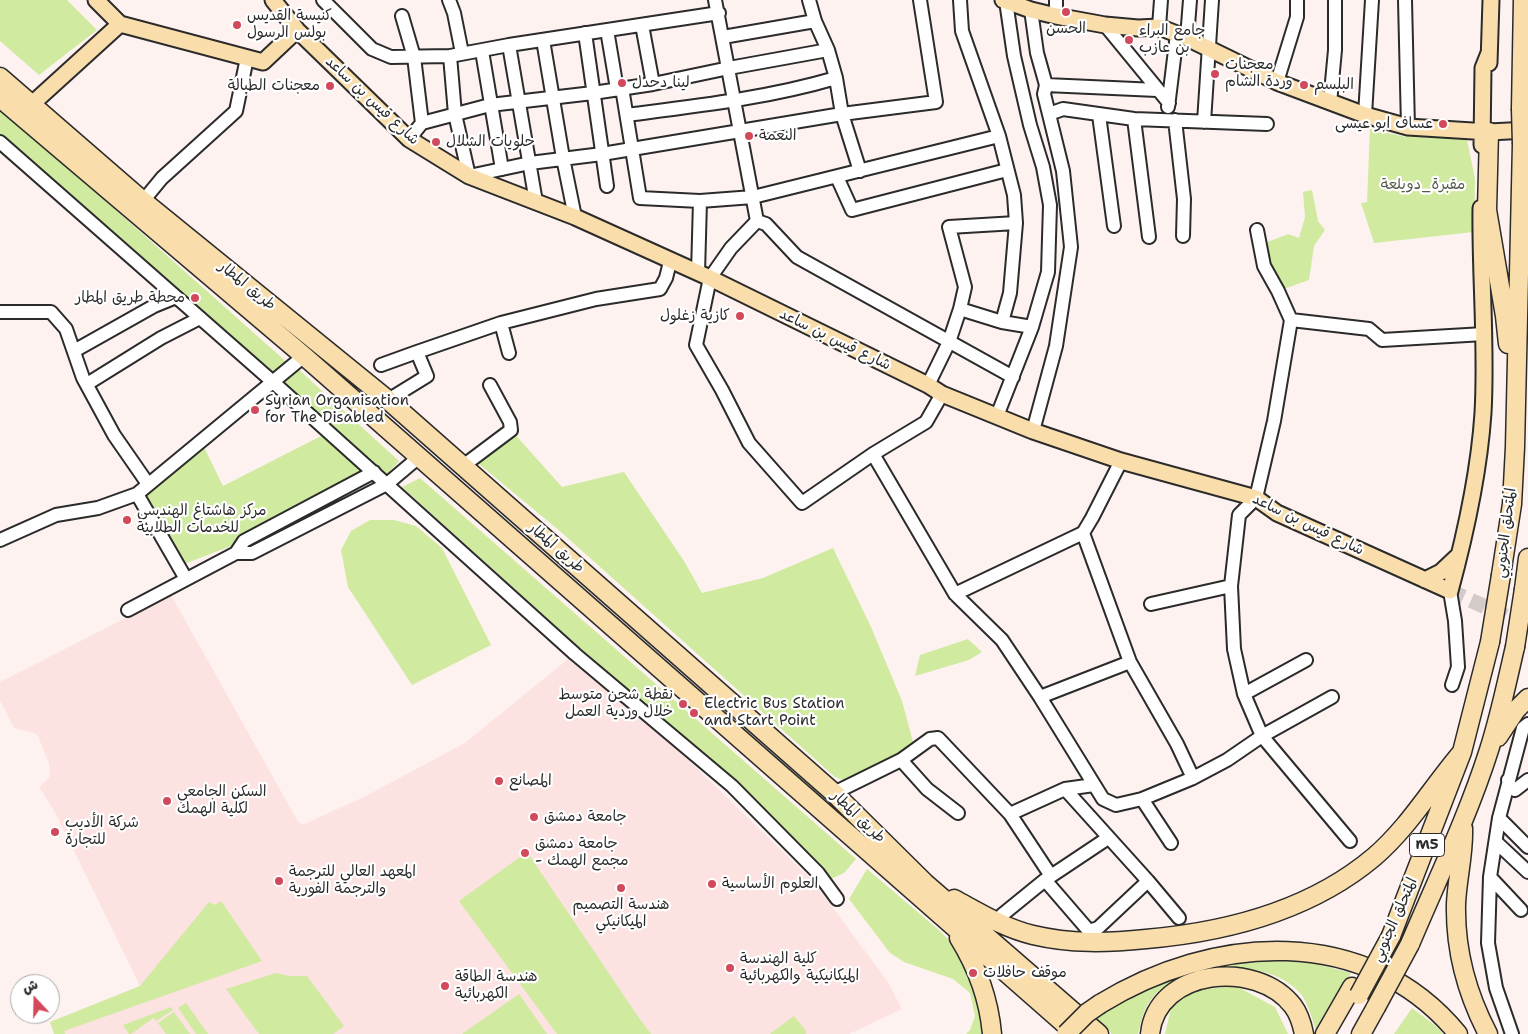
<!DOCTYPE html>
<meta charset="utf-8">
<style>
body{margin:0}
#map{position:relative;width:1528px;height:1034px;overflow:hidden;background:#fef2f1;font-family:"Shantell Sans","Playpen Sans Arabic",sans-serif}
canvas{display:block}
.north{position:absolute;left:10px;top:974px;width:50px;height:50px;box-sizing:border-box;background:#fff;border:1px solid #aaa;border-radius:50%;rotate:339deg;font-size:14px;font-weight:700;line-height:20px;text-align:center;color:#2b2b2b}
.north::after{content:'';display:block;margin:auto;width:18px;height:22px;background:#d1495b;clip-path:polygon(50% 0,100% 100%,50% 72%,0 100%)}
</style>
<div id="map">
<canvas width="1528" height="1034"></canvas>
<div class="north">ش</div>
</div>
<script>
const ctx = document.querySelector('canvas').getContext('2d');
ctx.lineJoin = 'round';
function paint(path, color) { ctx.fillStyle = color; ctx.fill(path, 'evenodd'); }
function trace(path, color, width, dash) { ctx.strokeStyle = color; ctx.lineWidth = width; ctx.lineCap = dash ? 'butt' : 'round'; ctx.setLineDash(dash || []); ctx.stroke(path); }
function drawText(font, color, halo, rows, align = 'center') {
  ctx.font = font + ' "Shantell Sans","Playpen Sans Arabic",sans-serif'; ctx.lineWidth = 4.5; ctx.setLineDash([]); ctx.textBaseline = 'middle'; ctx.strokeStyle = halo; ctx.fillStyle = color; for (const [text, x, y, turn = 0] of rows) {
    ctx.save(); ctx.translate(x, y); ctx.rotate((+turn || 0) * Math.PI / 180); ctx.textAlign = isNaN(turn) ? turn : align; if (halo) ctx.strokeText(text, 0, 0); ctx.fillText(text, 0, 0); ctx.restore();
  }
}
paint(new Path2D(`
 M171,595L297,820L302,825L364,797L465,743L568,659L674,746L813,881L888,982L902,1009L849,1034H54L50,1022L140,986L56,814L39,787L50,777L49,763L37,734L14,728L0,700V682Z`), '#fce2e0');
paint(new Path2D(`
 M0,0H67L97,30L39,75L0,41Z
 M0,111L73,172L291,366L273,382L0,142Z
 M1408,127L1465,130L1475,179L1474,232L1374,243L1361,203L1367,202L1370,129L1406,137Z
 M1312,190L1318,221L1325,230L1314,246L1309,280L1278,291L1260,245L1288,234L1299,238L1305,217L1303,192Z
 M297,368L399,461L386,475L283,382Z
 M511,430L562,487L624,472L684,561L702,593L763,578L833,548L871,627L902,701L915,749L850,783L835,777L561,532L473,459Z
 M329,432L374,472L244,541L179,566L137,494L201,441L223,486Z
 M420,478L856,859L844,873L831,879L819,864L402,487Z
 M370,520H394L416,526L442,548L491,645L412,685L348,587L341,550L351,531Z
 M968,639L982,652L969,660L915,676L920,655Z
 M527,852L639,1018L651,1034H557L459,901Z
 M867,869L940,931L951,942L975,990L985,1034H966L970,1030L975,1016L970,993L953,979L904,962L890,953L849,899Z
 M221,901L262,961L64,1031L65,1034H54L50,1022L140,986L209,902L215,905Z
 M1299,959L1351,973L1316,1031C1312,1019 1308,1001 1299,992C1280,972 1252,968 1226,968L1221,963Z
 M276,973L289,976H307L344,1026L333,1034H259L226,989Z
 M1169,979L1170,983C1147,998 1144,1009 1138,1034H1112L1096,1018L1113,1005Z
 M1236,986L1275,1007L1288,1034H1165L1171,1008L1194,990Z
 M519,994L547,1034H462Z
 M186,1003L208,1034H196L178,1008Z
 M171,1007L173,1010L156,1021L153,1018L131,1034H129L123,1025Z
 M1412,1008L1436,1026L1443,1034H1394Z
 M174,1012L190,1034H166L158,1023Z
 M794,1016L806,1031V1034H770Z`), '#d0ea9f');
trace(new Path2D(`
 M1450,591L1528,626`), '#d4cac9', 15, [15, 8]);
const minor = new Path2D(`
 M323,0L372,49L391,57L450,56L509,45L719,13
 M449,0L454,13L462,53
 M715,0L757,221
 M809,0L815,21L828,50L836,78L842,114L860,171
 M960,0L962,31L999,136L1014,195L1016,223L1010,293L1002,322
 M1056,0V16
 M1405,0L1408,127
 M1031,10L1037,53L1046,85L1044,94L1063,171L1071,247L1056,346L1033,431
 M402,16L414,57L422,123
 M642,25L653,84
 M1105,25L1169,103
 M1159,27L1161,0
 M607,30L617,89
 M585,33L607,186
 M723,37L815,21
 M1187,38L1190,0
 M543,40L563,158L575,217
 M509,45L536,202
 M482,51L502,169
 M450,56L455,114L469,176L530,163L602,154L842,114L936,102L920,0
 M1277,82L1297,17V0
 M1046,85L1157,90
 M622,88L640,198L700,201L753,197L999,136
 M1330,103L1335,50V0
 M1168,107L1177,34
 M1049,114L1063,109L1134,119L1267,124
 M627,115C697,106 768,98 836,78
 M1099,115L1114,226
 M1365,115L1372,0
 M1134,119L1149,237
 M1175,120L1184,199L1183,236
 M1204,122L1212,0
 M409,139L422,123L490,105L593,93L653,84L729,68L828,50
 M0,142L273,382L575,654L732,786L818,873L837,899
 M837,177L852,210L1007,170
 M143,201L162,178L236,111L247,58
 M1257,230L1264,266L1278,291L1291,320L1274,421L1256,498L1239,515L1231,586L1234,649L1244,694L1262,736L1350,841
 M698,273L700,201
 M960,309L1002,322L1032,327
 M0,312H51L66,329L83,378L114,435L148,484
 M1291,320L1369,329L1382,340L1484,334
 M501,323L509,353
 M74,351L154,306L176,297
 M381,365L417,352
 M87,384L161,338L200,318
 M928,385L949,342L960,309L965,287L949,227L1016,223
 M942,394L926,422L873,454L802,503L749,443L722,390L696,345L710,278L731,248L757,221L766,224L797,257L1013,377
 M388,400L427,376L417,352L501,323L596,299L660,289L666,278L670,262
 M997,416L1032,327L1048,272L1050,205L1043,167L1030,125L1014,56L1006,1
 M873,454L955,594L1002,640L1040,697L1103,799L1116,805L1142,799L1193,778L1227,760L1262,736L1332,697
 M463,466L511,430L510,422L490,385
 M137,494L186,579
 M1083,533L1130,662L1177,744L1193,778
 M0,540L56,515L98,508L137,494L304,356
 M236,553L244,541L374,472
 M1450,591L1455,621L1458,667L1452,685
 M955,594L1083,533L1092,518L1121,461
 M1151,604L1231,586
 M128,610L236,553H252L387,484L419,457
 M1244,694L1306,660
 M1040,697L1130,662
 M901,760L927,789L958,813
 M1508,780L1510,787L1515,790L1528,780
 M1065,789L1148,881L1179,918
 M834,793L901,760L930,739L938,738L1010,814L1065,789L1094,785
 M1142,799L1171,843
 M1010,814L1051,876
 M1499,818L1528,847
 M1496,842L1528,872
 M1490,877L1521,910
 M1045,880L1089,931L1098,928L1148,881
 M1002,915L1045,880L1108,838
 M1512,1034L1496,988L1488,943L1490,877L1499,818L1523,728L1528,724`);
const major = new Path2D(`
 M96,0L120,24L263,62L297,30
 M273,0L297,30L409,139L469,176L575,217L710,278L928,385L942,394L1033,431L1121,461L1256,498L1277,513L1450,591C1466,532 1479,474 1483,413C1487,345 1480,276 1481,208
 M1003,0L1031,10L1056,16L1105,25L1138,28L1159,27L1187,38L1277,82L1365,115L1408,127L1489,132L1528,130
 M1489,63L1491,0
 M32,104L120,24
 M1482,145L1483,68L1489,53
 M1425,580L1441,572L1459,555`);
const highway = new Path2D(`
 M0,77L143,201L388,400L834,793L925,883L1099,1034
 M0,98L304,356L1076,1034
 M1521,109L1523,0
 M1489,132L1487,210L1505,316L1508,344
 M1501,575L1512,504L1515,447L1522,144
 M1524,589L1528,558
 M1498,737L1516,710L1528,698
 M1463,828C1464,854 1457,879 1456,904C1455,950 1467,994 1488,1034
 M954,899C980,913 1004,928 1033,935C1071,944 1107,943 1146,939C1227,932 1311,910 1374,857C1409,827 1432,787 1462,752
 M1391,936L1462,752L1490,642
 M959,938C977,967 989,1000 992,1034
 M1410,944C1437,880 1468,816 1489,750C1500,716 1507,681 1515,647
 M1100,1004C1213,934 1367,923 1458,1034
 M1150,1034C1157,968 1257,959 1293,1006C1299,1014 1302,1024 1304,1034
 M1325,1034L1352,987
 M1361,1034L1376,1007`);
trace(minor, '#2b2b2b', 16);
trace(major, '#2b2b2b', 19);
trace(highway, '#2b2b2b', 21);
trace(minor, '#fff', 12);
trace(major, '#f9deab', 15);
trace(highway, '#f9deab', 18);
const highwayBridge = new Path2D(`
 M1521,109L1522,144
 M1490,642L1501,575
 M1515,647L1524,589
 M1359,995L1391,936
 M1376,1007L1410,944
 M1066,1034L1087,1013L1100,1004`);
trace(highwayBridge, '#2b2b2b', 21, []);
trace(highwayBridge, '#f9deab', 18);
for (const [x, y, r, color] of [
 [1066,12,5,"#d1495b"],
 [237,25,5,"#d1495b"],
 [1129,40,5,"#d1495b"],
 [1215,74,5,"#d1495b"],
 [622,83,5,"#d1495b"],
 [1304,85,5,"#d1495b"],
 [330,86,5,"#d1495b"],
 [1443,124,5,"#d1495b"],
 [749,136,5,"#d1495b"],
 [436,142,5,"#d1495b"],
 [195,298,5,"#d1495b"],
 [740,316,5,"#d1495b"],
 [255,410,5,"#d1495b"],
 [127,520,5,"#d1495b"],
 [683,704,5,"#d1495b"],
 [694,713,5,"#d1495b"],
 [499,781,5,"#d1495b"],
 [167,801,5,"#d1495b"],
 [534,817,5,"#d1495b"],
 [55,832,5,"#d1495b"],
 [525,853,5,"#d1495b"],
 [279,881,5,"#d1495b"],
 [712,884,5,"#d1495b"],
 [621,888,5,"#d1495b"],
 [730,968,5,"#d1495b"],
 [973,973,5,"#d1495b"],
 [445,986,5,"#d1495b"]
]) { const dot = new Path2D(); dot.arc(x, y, r, 0, 2 * Math.PI); ctx.fillStyle = color; ctx.fill(dot); trace(dot, '#fff', 2); }
for (const [x, y, w] of [
 [1427,845,35]
]) { const box = new Path2D(); box.roundRect(x - w / 2, y - 11.5, w, 23, 4); ctx.fillStyle = '#fff'; ctx.fill(box); trace(box, '#2b2b2b', 1); }
drawText('bold 14px', '#2b2b2b', null, [
 ["M5",1427,845]
]);
drawText('15px', '#2b2b2b', '#fff', [
 ["كنيسة القديس",247,16],
 ["بولس الرسول",247,33],
 ["الحسن",1066,29,"center"],
 ["جامع البراء",1139,31],
 ["بن عازب",1139,48],
 ["معجنات",1225,65],
 ["وردة الشام",1225,82],
 ["لينا دحدل",632,83],
 ["البلسم",1314,85],
 ["معجنات الطبالة",320,86,"right"],
 ["عساف ابو عيسى",1433,124,"right"],
 ["النعمة",759,136],
 ["حلويات الشلال",446,142],
 ["محطة طريق المطار",185,298,"right"],
 ["كازية زغلول",730,316,"right"],
 ["Syrian Organisation",265,401],
 ["for The Disabled",265,418],
 ["مركز هاشتاغ الهندسي",137,511],
 ["للخدمات الطلابية",137,528],
 ["نقطة شحن متوسط",673,695,"right"],
 ["خلال وردية العمل",673,712,"right"],
 ["Electric Bus Station",704,704],
 ["and Start Point",704,721],
 ["المصانع",509,781],
 ["السكن الجامعي",177,792],
 ["لكلية الهمك",177,809],
 ["جامعة دمشق",544,817],
 ["شركة الأديب",65,823],
 ["للتجارة",65,840],
 ["جامعة دمشق",535,844],
 ["- مجمع الهمك",535,861],
 ["المعهد العالي للترجمة",289,872],
 ["والترجمة الفورية",289,889],
 ["العلوم الأساسية",722,884],
 ["هندسة التصميم",621,905,"center"],
 ["الميكانيكي",621,922,"center"],
 ["كلية الهندسة",740,959],
 ["الميكانيكية والكهربائية",740,976],
 ["موقف حافلات",983,973],
 ["هندسة الطاقة",455,977],
 ["الكهربائية",455,994]
], 'left');
drawText('15px', '#2b2b2b', '#fff', [
 ["شارع قيس بن ساعد",372,101,43],
 ["طريق المطار",247,286,39],
 ["شارع قيس بن ساعد",835,340,26],
 ["شارع قيس بن ساعد",1308,525,26],
 ["المتحلق الجنوبي",1506,533,-83],
 ["طريق المطار",556,548,41],
 ["طريق المطار",858,817,44],
 ["المتحلق الجنوبي",1395,920,-66]
]);
drawText('15px', '#545b48', '#fff', [
 ["مقبرة_دويلعة",1423,185]
]);
</script>
